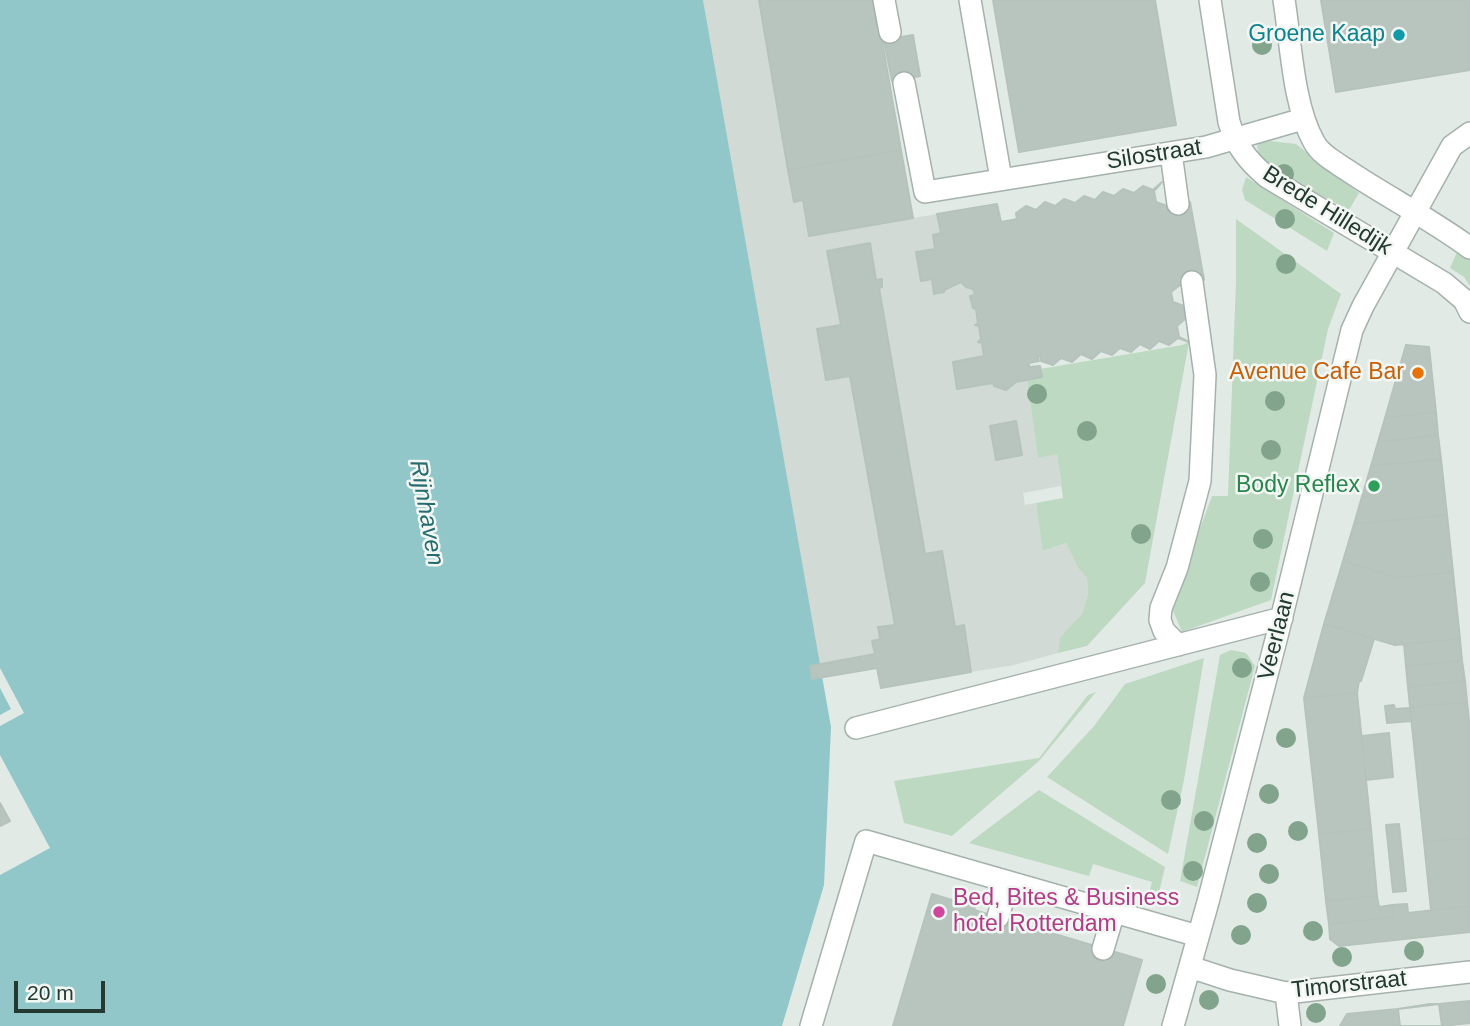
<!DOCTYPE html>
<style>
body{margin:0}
#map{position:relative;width:1470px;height:1026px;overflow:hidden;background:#e2eae6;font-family:Arial,sans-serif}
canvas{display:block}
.scale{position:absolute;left:14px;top:981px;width:91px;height:32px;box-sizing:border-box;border:4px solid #243931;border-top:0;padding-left:9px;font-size:21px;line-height:24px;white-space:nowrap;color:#243931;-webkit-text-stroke:5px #f2f7f4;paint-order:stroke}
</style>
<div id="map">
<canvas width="1470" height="1026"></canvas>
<div class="scale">20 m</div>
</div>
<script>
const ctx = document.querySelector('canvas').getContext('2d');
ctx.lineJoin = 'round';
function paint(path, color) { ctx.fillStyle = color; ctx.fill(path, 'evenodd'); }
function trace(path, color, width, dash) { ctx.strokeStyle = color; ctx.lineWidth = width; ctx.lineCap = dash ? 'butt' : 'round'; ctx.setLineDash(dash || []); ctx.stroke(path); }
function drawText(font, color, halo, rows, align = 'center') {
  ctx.font = font + ' Arial,sans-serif'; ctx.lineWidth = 5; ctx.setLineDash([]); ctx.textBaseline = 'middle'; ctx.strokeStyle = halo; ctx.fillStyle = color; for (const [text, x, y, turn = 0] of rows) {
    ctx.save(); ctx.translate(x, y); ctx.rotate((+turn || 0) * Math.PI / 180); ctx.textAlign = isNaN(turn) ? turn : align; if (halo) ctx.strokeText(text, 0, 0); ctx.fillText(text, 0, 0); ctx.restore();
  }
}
paint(new Path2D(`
 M703,0H759L794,201L803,200L809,236L937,214L941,233L935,249L916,252L921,281L932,279L934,294L944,292V290L961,282L966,287L973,289L975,295L970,297L973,308L976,309L978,323L976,325L979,326L981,339L979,342L982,343L984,356L953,362L957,388L993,383L994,386L1006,390L1016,382L1027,380L1038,457L1057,453L1061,486L1023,493L1025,505L1036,503L1044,551L1066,543L1078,568L1087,578L1088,594L1082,614L1060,637L1058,653L1014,665L971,672L964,626L955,627L941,551L925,554L879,288L882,287V280H876L869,243L827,251L895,625L878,628L880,638L882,639L873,641L875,654L818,664Z`), '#d1dad4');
paint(new Path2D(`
 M1270,141L1296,144L1359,193L1349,210L1295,182L1260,158L1257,146L1261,142Z
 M1246,177L1334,233L1327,251L1245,200L1242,190Z
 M1236,219L1341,294L1328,329L1271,600L1182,632L1171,606L1212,496H1228L1236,280Z
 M1458,250L1470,259V286L1464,277L1450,268Z
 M1189,342L1145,583L1087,646L1058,653L1060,637L1082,614L1088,594L1087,578L1078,568L1066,543L1043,551L1036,503L1063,498L1057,454L1038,458L1027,380L1042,377L1040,369L1182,345Z
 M1231,650L1246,653L1255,666L1197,887L1180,881L1220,655Z
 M1204,658L1184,780L1168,854L1047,777L1094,726L1125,684Z
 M1096,692L1039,761L952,836L904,823L894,781L1039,758L1088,695Z
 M1039,790L1165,867L1158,897L1149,894L1152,882L1093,864L1089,876L969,843Z`), '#bed9c2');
paint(new Path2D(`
 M0,0H703L831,727L824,885L782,1026H0Z`), '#91c7c9');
paint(new Path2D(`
 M0,668L24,713L0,726V715L11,709L0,688Z
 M0,755L50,848L0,875Z`), '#e2eae6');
const building = new Path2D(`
 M759,0H875L901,150L788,170Z
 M993,0H1155L1176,125L1019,152Z
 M1321,0H1470V70L1336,92Z
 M913,35L920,76L892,81L884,40Z
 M901,150L913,218L809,236L803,200L794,202L788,170Z
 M1162,182L1154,191L1156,202L1167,206L1190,202L1204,280L1180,285L1171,292L1173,302L1184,306L1186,318L1177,326L1179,337L1189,342L1178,338L1169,345L1159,341L1150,349L1140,344L1131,352L1120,348L1112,355L1101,351L1092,359L1081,354L1072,362L1061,358L1053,365L1041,361V356L1038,357L1039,361L1029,363V367L1040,366L1042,377L1016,382L1006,390L994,386L993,383L957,389L953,362L984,356L982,343L978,342L981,339L979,326L975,325L978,323L976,309L973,308L970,296L975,295L973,289L966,287L961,282L944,290V292L934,294L932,279L921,281L916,252L935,249L933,235L941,233L937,214L997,204L1001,222L1017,219L1016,213L1026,206L1036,210L1045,202L1055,206L1064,199L1075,203L1084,196L1095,200L1103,192L1114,196L1123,189L1134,193L1143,186L1153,190Z
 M870,243L876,280L882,279V287L879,288L925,554L942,551L955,627L964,625L971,672L881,688L877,668L812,679L810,666L875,654L872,641L882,639L880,638L878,627L895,625L850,376L826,380L817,329L841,325L827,251Z
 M1406,345L1429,347L1436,412L1385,418Z
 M1436,412L1438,435L1378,442L1385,418Z
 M1016,421L1022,455L996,460L990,426Z
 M1438,435L1441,459L1371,466L1378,442Z
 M1441,459L1447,515L1354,524L1371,466Z
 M1447,515L1453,572L1397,578L1343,561L1354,524Z
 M1343,561L1397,578L1453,572L1460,639L1395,645L1324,624Z
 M1324,624L1374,639L1361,681H1359L1357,693L1304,698Z
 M1460,639L1462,661L1406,666L1404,644Z
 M1462,661L1465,681L1408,687L1406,666Z
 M1465,681L1467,702L1410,707L1408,687Z
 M1357,693L1371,829L1319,834L1304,698Z
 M1467,702L1470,729V838L1424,842L1410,707Z
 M1394,705L1395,709L1410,708L1411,721L1387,723L1385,706Z
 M1389,733L1393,777L1366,780L1362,736Z
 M0,803L10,821L0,826Z
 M1399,824L1406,891L1393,892L1386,825Z
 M1371,829L1377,896L1326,901L1319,834Z
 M1470,838V906L1431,910L1424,842Z
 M932,894L975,907L974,910L1142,960L1123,1026H893Z
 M1377,896L1379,907L1392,905L1394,917L1329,924L1326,901Z
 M1407,904L1408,913L1470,906V932L1339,946L1330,939L1329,924L1394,917L1392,905Z
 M1470,1001V1023L1442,1026L1439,1004Z
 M1430,1004H1439L1442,1026H1400L1398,1009Z
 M1439,1004L1442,1026H1400L1398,1009Z
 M1398,1009L1400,1026H1340L1347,1014Z`);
paint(building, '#b8c5be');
trace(building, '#b5c3bc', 2);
const minor = new Path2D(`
 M884,0L890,32
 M970,0L1001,179
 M1210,0L1229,122C1236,146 1248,161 1267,177L1444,283L1464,300L1470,312
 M1284,0C1291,43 1293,105 1314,142C1320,154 1335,162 1347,170C1387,197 1431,219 1470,248
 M904,83L925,192L1206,147L1303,119
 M1171,153L1178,204
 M1178,645L1164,631L1160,620L1161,608L1177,568L1200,481L1205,375L1192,282
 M856,728L1282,618
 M998,917L1008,883
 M1103,949L1114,912
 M1190,967L1230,980L1286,993L1470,972
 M1286,993L1290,1026
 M811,1026L866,841L1198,936
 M1173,1026L1208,902L1277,636L1352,330L1363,306L1452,146L1470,133`);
trace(minor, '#a5b1ac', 24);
trace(minor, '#fff', 21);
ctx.fillStyle = '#82a48c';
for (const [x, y] of [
 [1262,45],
 [1284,174],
 [1285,219],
 [1286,264],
 [1037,394],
 [1275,401],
 [1087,431],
 [1271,450],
 [1141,534],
 [1263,539],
 [1260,582],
 [1242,668],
 [1286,738],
 [1269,794],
 [1171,800],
 [1204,821],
 [1298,831],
 [1257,843],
 [1193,871],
 [1269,874],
 [1257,903],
 [1313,931],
 [1241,935],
 [1414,951],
 [1342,957],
 [1156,984],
 [1209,1000],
 [1316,1013]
]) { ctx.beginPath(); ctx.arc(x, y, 10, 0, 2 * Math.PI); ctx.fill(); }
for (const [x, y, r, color] of [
 [1399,35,7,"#0f9aa8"],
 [1418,373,7,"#e8710a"],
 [1374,486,7,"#2e9e5b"],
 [939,912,7,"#d1479c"]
]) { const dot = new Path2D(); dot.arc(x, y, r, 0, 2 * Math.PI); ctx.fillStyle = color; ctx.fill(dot); trace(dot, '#f2f7f4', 2.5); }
drawText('23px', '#0d838f', '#f2f7f4', [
 ["Groene Kaap",1385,35]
], 'right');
drawText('23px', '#243931', '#f2f7f4', [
 ["Silostraat",1154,155,-9],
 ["Brede Hilledijk",1327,211,32],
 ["Veerlaan",1277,636,-76],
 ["Timorstraat",1349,985,-6]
]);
drawText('23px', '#c56008', '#f2f7f4', [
 ["Avenue Cafe Bar",1404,373]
], 'right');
drawText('23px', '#27864d', '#f2f7f4', [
 ["Body Reflex",1360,486]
], 'right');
drawText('23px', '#b23c85', '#f2f7f4', [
 ["Bed, Bites & Business",953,899],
 ["hotel Rotterdam",953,925]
], 'left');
drawText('italic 24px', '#266b6e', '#f2f7f4', [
 ["Rijnhaven",426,513,80]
]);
</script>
